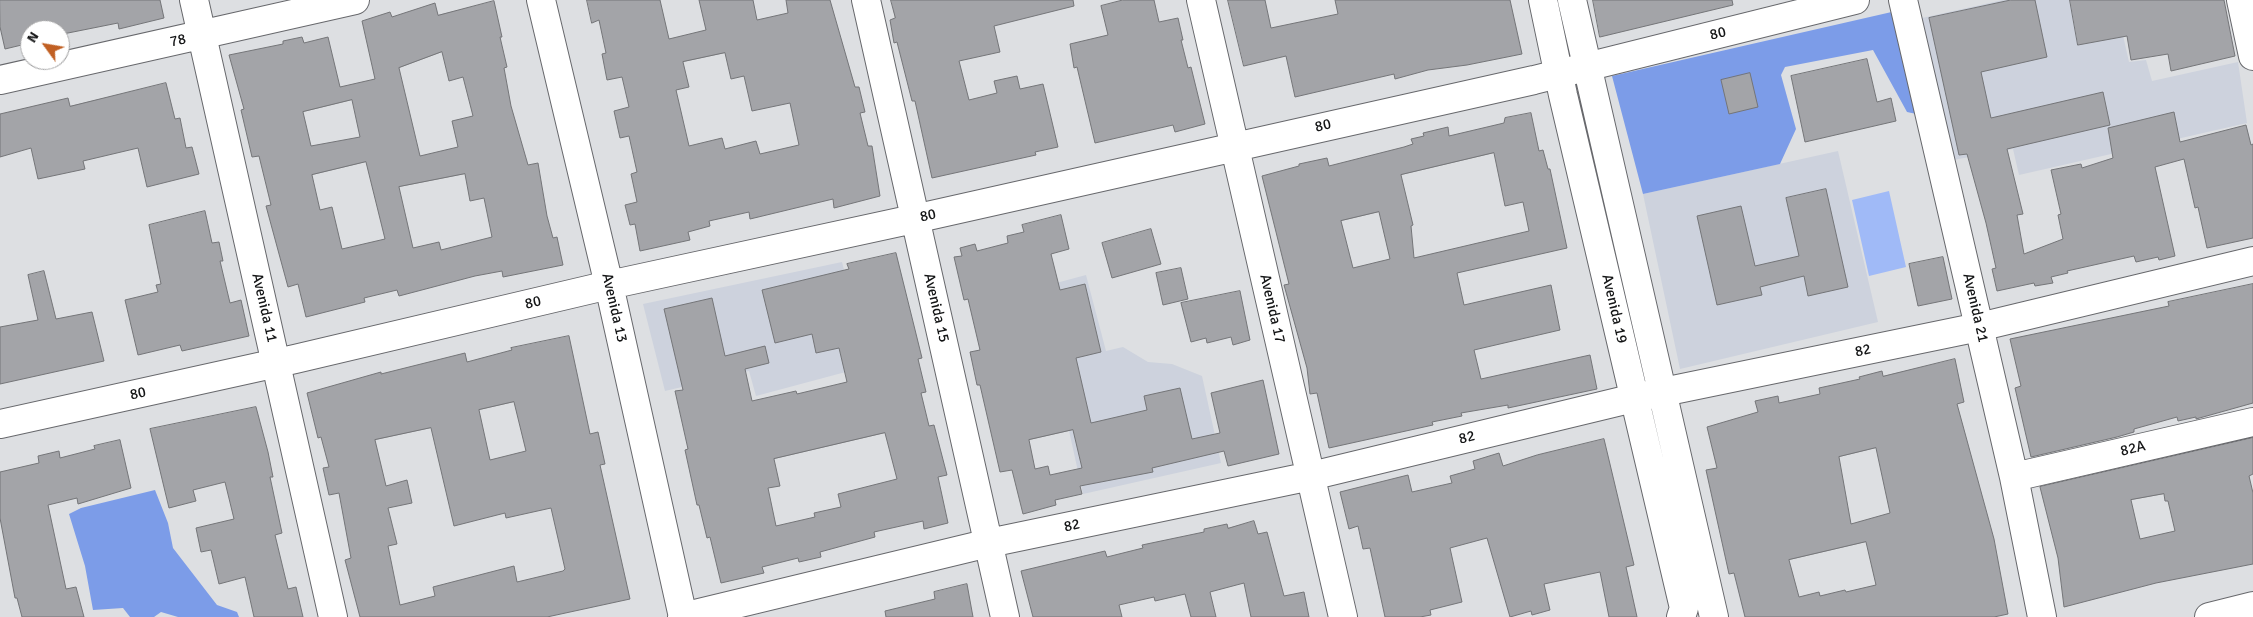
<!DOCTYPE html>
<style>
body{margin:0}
#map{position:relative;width:2253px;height:617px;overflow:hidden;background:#dddfe2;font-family:Signika,sans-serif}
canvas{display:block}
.north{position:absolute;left:20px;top:20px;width:50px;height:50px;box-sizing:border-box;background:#fff;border:1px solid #a1a1a2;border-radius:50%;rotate:302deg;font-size:14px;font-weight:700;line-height:20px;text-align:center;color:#141516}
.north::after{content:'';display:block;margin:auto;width:18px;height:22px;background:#c16023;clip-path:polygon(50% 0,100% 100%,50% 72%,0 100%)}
</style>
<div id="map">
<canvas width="2253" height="617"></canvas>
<div class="north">N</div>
</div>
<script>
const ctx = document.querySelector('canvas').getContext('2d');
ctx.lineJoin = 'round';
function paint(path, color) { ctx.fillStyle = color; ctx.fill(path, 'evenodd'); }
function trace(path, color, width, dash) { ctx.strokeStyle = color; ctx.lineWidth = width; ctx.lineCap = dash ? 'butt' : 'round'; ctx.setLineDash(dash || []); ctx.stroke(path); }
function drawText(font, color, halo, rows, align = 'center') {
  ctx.font = font + ' Signika,sans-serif'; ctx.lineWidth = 4; ctx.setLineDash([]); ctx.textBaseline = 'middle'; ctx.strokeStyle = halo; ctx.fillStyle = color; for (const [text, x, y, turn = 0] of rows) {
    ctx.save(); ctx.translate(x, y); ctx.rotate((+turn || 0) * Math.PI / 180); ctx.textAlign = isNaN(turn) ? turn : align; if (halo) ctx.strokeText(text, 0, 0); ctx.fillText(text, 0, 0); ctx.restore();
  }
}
paint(new Path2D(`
 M2003,0H2115L2129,62L2146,60L2152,81L2238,62L2247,123L2019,175L2013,149L1953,160L1922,18Z
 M1838,151L1878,322L1680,369L1643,194Z
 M842,262L868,366L756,396L749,371L665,391L643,304Z
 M1086,275L1106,351L1123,347L1148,362L1172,364L1202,376L1221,463L1083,494L1056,372L1045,286Z`), '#cdd2dd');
paint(new Path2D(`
 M1583,105L1644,366L1638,367L1577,106Z
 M1889,191L1906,267L1869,276L1852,200Z`), '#a0baf7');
paint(new Path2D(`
 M1896,11L1921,115L1907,112L1873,50L1785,67L1781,75L1796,129L1780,164L1643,194L1612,76Z
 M155,490L168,523L173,548L217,605L237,612L239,617H178L161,612L154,617H130L123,608L93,610L85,566L69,514L81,508Z`), '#7c9ce8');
const building = new Path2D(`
 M0,0H160L164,18L119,29L118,23L63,34L62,30H30V43L5,49L0,27Z
 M587,0H660L669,39L706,30L699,0H753L757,20L788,13L786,0H830L855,87H859L865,112L860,113L868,146H872L880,196L834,208L833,199L750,219L749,212L709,221L710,226L688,232L690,240L640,251L635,224L630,225L625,205L637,202L631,174L637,172L629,136L620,138L614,111L629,107L622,77L607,80L602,54L606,53L599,20L592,23ZM725,53L731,79L744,76L752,111L790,103L799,145L760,154L756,141L725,149L722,138L689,146L676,90L689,87L683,62Z
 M891,0H1073L1074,6L994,26L1000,52L959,61L969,100L997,93L994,81L1017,76L1020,89L1043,84L1058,147L1035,152L1036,155L932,178L915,101H912L897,42L894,43L890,20L895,18Z
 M1123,0H1154L1159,22L1178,18L1183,40H1181L1188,68L1191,67L1205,124L1175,132L1173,125L1095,143L1077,67L1074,68L1070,44L1108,35L1101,6Z
 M1228,0H1265L1271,28L1338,14L1335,0H1510L1522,54L1467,65L1428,70L1395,79L1394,74L1295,97L1286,56L1244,66Z
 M1593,0H1732L1733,5L1600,37Z
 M2011,0H2035L2047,57L1981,72L1991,118L2103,92L2110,125L2007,149L2023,214L2017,215L2024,254L2063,239L2058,215L2061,214L2051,170L2081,164L2082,168L2113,158L2108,128L2174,112L2180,142L2246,125L2251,145L2253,144V238L2207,248L2198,207L2195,208L2184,159L2155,167L2175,256L2159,260L2158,257L2136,262L2134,256L2067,271L2068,273L2051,277L2053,283L2035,286L2034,283L1997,291L1992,269L1996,268L1986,223L1967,154L1959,155L1929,18Z
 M2070,0H2224L2235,56L2171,71L2168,54L2131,60L2127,36L2078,45Z
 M494,1L502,37H500L507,67L504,68L511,106L528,165L538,163L547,216L553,238L557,237L563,265L503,277L502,271L475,276L399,296L397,290L364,298L365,302L306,317L298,284L288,287L266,206L271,205L259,156L252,157L241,110L244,109L229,55L283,44V41L302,37L304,43L328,37L340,87L375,79L362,21L390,12L392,17L435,3L438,15ZM442,52L449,81L463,77L473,116L452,121L458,147L420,156L399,68ZM352,100L360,137L311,146L303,112ZM366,162L385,239L342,249L332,207L320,210L312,175ZM465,174L470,201L484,198L492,237L441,250L439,242L413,248L399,187Z
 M1867,59L1877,102L1891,98L1896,121L1805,142L1791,76Z
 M1750,73L1758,107L1729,114L1721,80Z
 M166,83L175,119L180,118L186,148L192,147L199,174L147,187L138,148L83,161L85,169L38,179L31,148L0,157V114L68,98L70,106Z
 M1531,113L1539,151L1543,150L1548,169H1550L1567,248L1457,273L1464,305L1551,285L1560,330L1474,350L1481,379L1590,355L1597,389L1508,408V405L1461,413L1462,416L1432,422L1433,425L1329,448L1317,393L1310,394L1307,368L1284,285L1289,284L1262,176L1299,166V164L1327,158L1329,166L1404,147L1413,144L1411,139L1424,136L1423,133L1448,127L1449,136L1504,123L1505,118ZM1494,153L1505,206L1523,202L1529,231L1414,258L1411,226L1413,225L1401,175ZM1379,212L1390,259L1353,268L1341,221Z
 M1826,189L1848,287L1808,296L1804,276L1760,287L1762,295L1717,305L1697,216L1741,206L1755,266L1799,256L1786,198Z
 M205,211L212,243L219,242L223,261H220L230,303L241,300L249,336L182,351L180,345L138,355L125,300L158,292L156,285L161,284L149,225Z
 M1061,215L1069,249L1051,254L1060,290L1085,284L1101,352L1076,358L1091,423L1147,410L1144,396L1180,388L1192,439L1220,433L1211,393L1263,380L1279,454L1228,466L1224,451L1152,468L1153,472L1080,486L1082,494L1055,500L1056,505L1023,514L1012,470L1000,472L980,385H977L970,352L980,350L968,299L964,300L954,257L962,256L960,248L975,244L977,251L1008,243L1007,236L1024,232L1022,225ZM1073,430L1082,468L1050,475L1048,466L1035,469L1029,440Z
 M1151,229L1161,264L1112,278L1102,243Z
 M896,253L922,358L918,359L926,392L921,393L929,426L934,425L947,475L938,477L948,523L924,529L923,521L874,532L875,537L820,552L821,557L799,562L798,558L762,567L764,573L721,583L710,537L707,538L699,505H697L685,450L688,449L675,391L683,390L664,309L712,298L725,356L765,346L769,363L745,369L752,401L796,391L797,394L847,382L839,348L816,353L812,334L775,343L762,290L849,269L847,264ZM885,433L897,479L838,494L841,507L814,513L815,517L776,526L768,488L780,486L774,459Z
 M1943,257L1952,299L1918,306L1909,264Z
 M1181,268L1188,299L1163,305L1156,273Z
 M44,271L56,319L92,312L104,361L0,384V327L38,320L28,275Z
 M2253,284V403L2196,419V417L2178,421L2177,417L2134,429V432L2117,437L2031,457L2015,388L2021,386L2010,339L2169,306L2168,302Z
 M1240,291L1250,340L1233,345L1231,337L1207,343L1206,338L1191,342L1181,303Z
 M569,336L590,434L598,432L605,464L600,465L630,599L547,617H360L345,560L351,558L339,493L329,495L323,468L329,467L321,437L318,438L307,393L381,372V374L465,353L467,362L512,350L511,348ZM514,402L526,451L490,460L479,410ZM431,428L454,526L505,513L506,518L551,508L565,569L563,571L517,582L514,566L433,587L435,596L400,605L388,546L397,544L388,508L412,503L407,480L386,486L375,440Z
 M1955,359L1964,402L1957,404L1994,539L2008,614L1994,617H1745L1734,573L1729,574L1706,470L1717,468L1707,427L1758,412L1755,401L1778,396L1779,403L1820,394L1819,388L1860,379L1859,377L1882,371L1883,376ZM1876,448L1890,513L1851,524L1839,457ZM1866,542L1876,585L1846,592L1845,590L1820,596L1819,592L1799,597L1789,560Z
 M256,407L268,452L273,477H270L282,533L275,535L288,589L296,587L303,617H254L245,577L219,584L211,550L201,552L196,528L234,519L225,482L193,490L196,501L169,508L150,429Z
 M2253,438V474L2249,476L2253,493V564L2156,583L2064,607L2058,558L2040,487ZM2164,494L2165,501H2168L2175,531L2140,539L2131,500Z
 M1604,439L1634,565L1626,567L1637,617H1609L1600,572L1544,584L1550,610L1532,615L1531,611L1510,617L1487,538L1450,548L1462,602L1430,610L1431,615L1420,617H1385L1370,548L1363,549L1358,526L1349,529L1340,492L1408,475L1412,492L1452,483L1450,476L1475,469L1473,461L1499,453L1503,466L1537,455Z
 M120,440L131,488L78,504L77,498L48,505L66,589L76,587L84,617H22L17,598H15L0,518V472L39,463L38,456L59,451L60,458L95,449L94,446Z
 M1254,521L1258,534L1267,532L1284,596L1304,592L1309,617H1251L1244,583L1210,592L1216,617H1191L1185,594L1155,601L1154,597L1119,605L1122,617H1033L1021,571L1105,551L1107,557L1143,548L1142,545L1204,532V529L1227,524L1228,528Z
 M967,584L973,617H886L885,611L935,599L934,592Z`);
paint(building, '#a3a4a8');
trace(building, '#747578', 1);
const minor = new Path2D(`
 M194,0L333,617
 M541,0L609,285L683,617
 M866,0L1005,617
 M1201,0L1343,617
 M1903,0L2014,477L2042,617
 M2241,0L2253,56
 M0,80L355,0
 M0,424L295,359L609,285L932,215L1534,80L1855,0
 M2014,477L2253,422
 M682,617L989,543L1311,476L1634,398L1979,327L2253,261
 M2209,617L2253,606`);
const major = new Path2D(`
 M1543,0L1563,95L1684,608L1681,617
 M1572,0L1714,617`);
trace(minor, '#67686c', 30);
trace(major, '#67686c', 30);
trace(minor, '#fff', 28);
trace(major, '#fff', 28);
drawText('15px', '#141516', '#fff', [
 ["80",1718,34,-14],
 ["78",178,41,-12],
 ["80",1323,126,-13],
 ["80",928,216,-12],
 ["80",533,303,-13],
 ["Avenida 11",264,308,77],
 ["Avenida 13",614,308,77],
 ["Avenida 15",936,308,77],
 ["Avenida 21",1975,308,77],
 ["Avenida 17",1272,309,77],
 ["Avenida 19",1614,309,77],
 ["82",1863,351,-12],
 ["80",138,394,-12],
 ["82",1467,438,-14],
 ["82A",2133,449,-13],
 ["82",1072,526,-12]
]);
</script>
